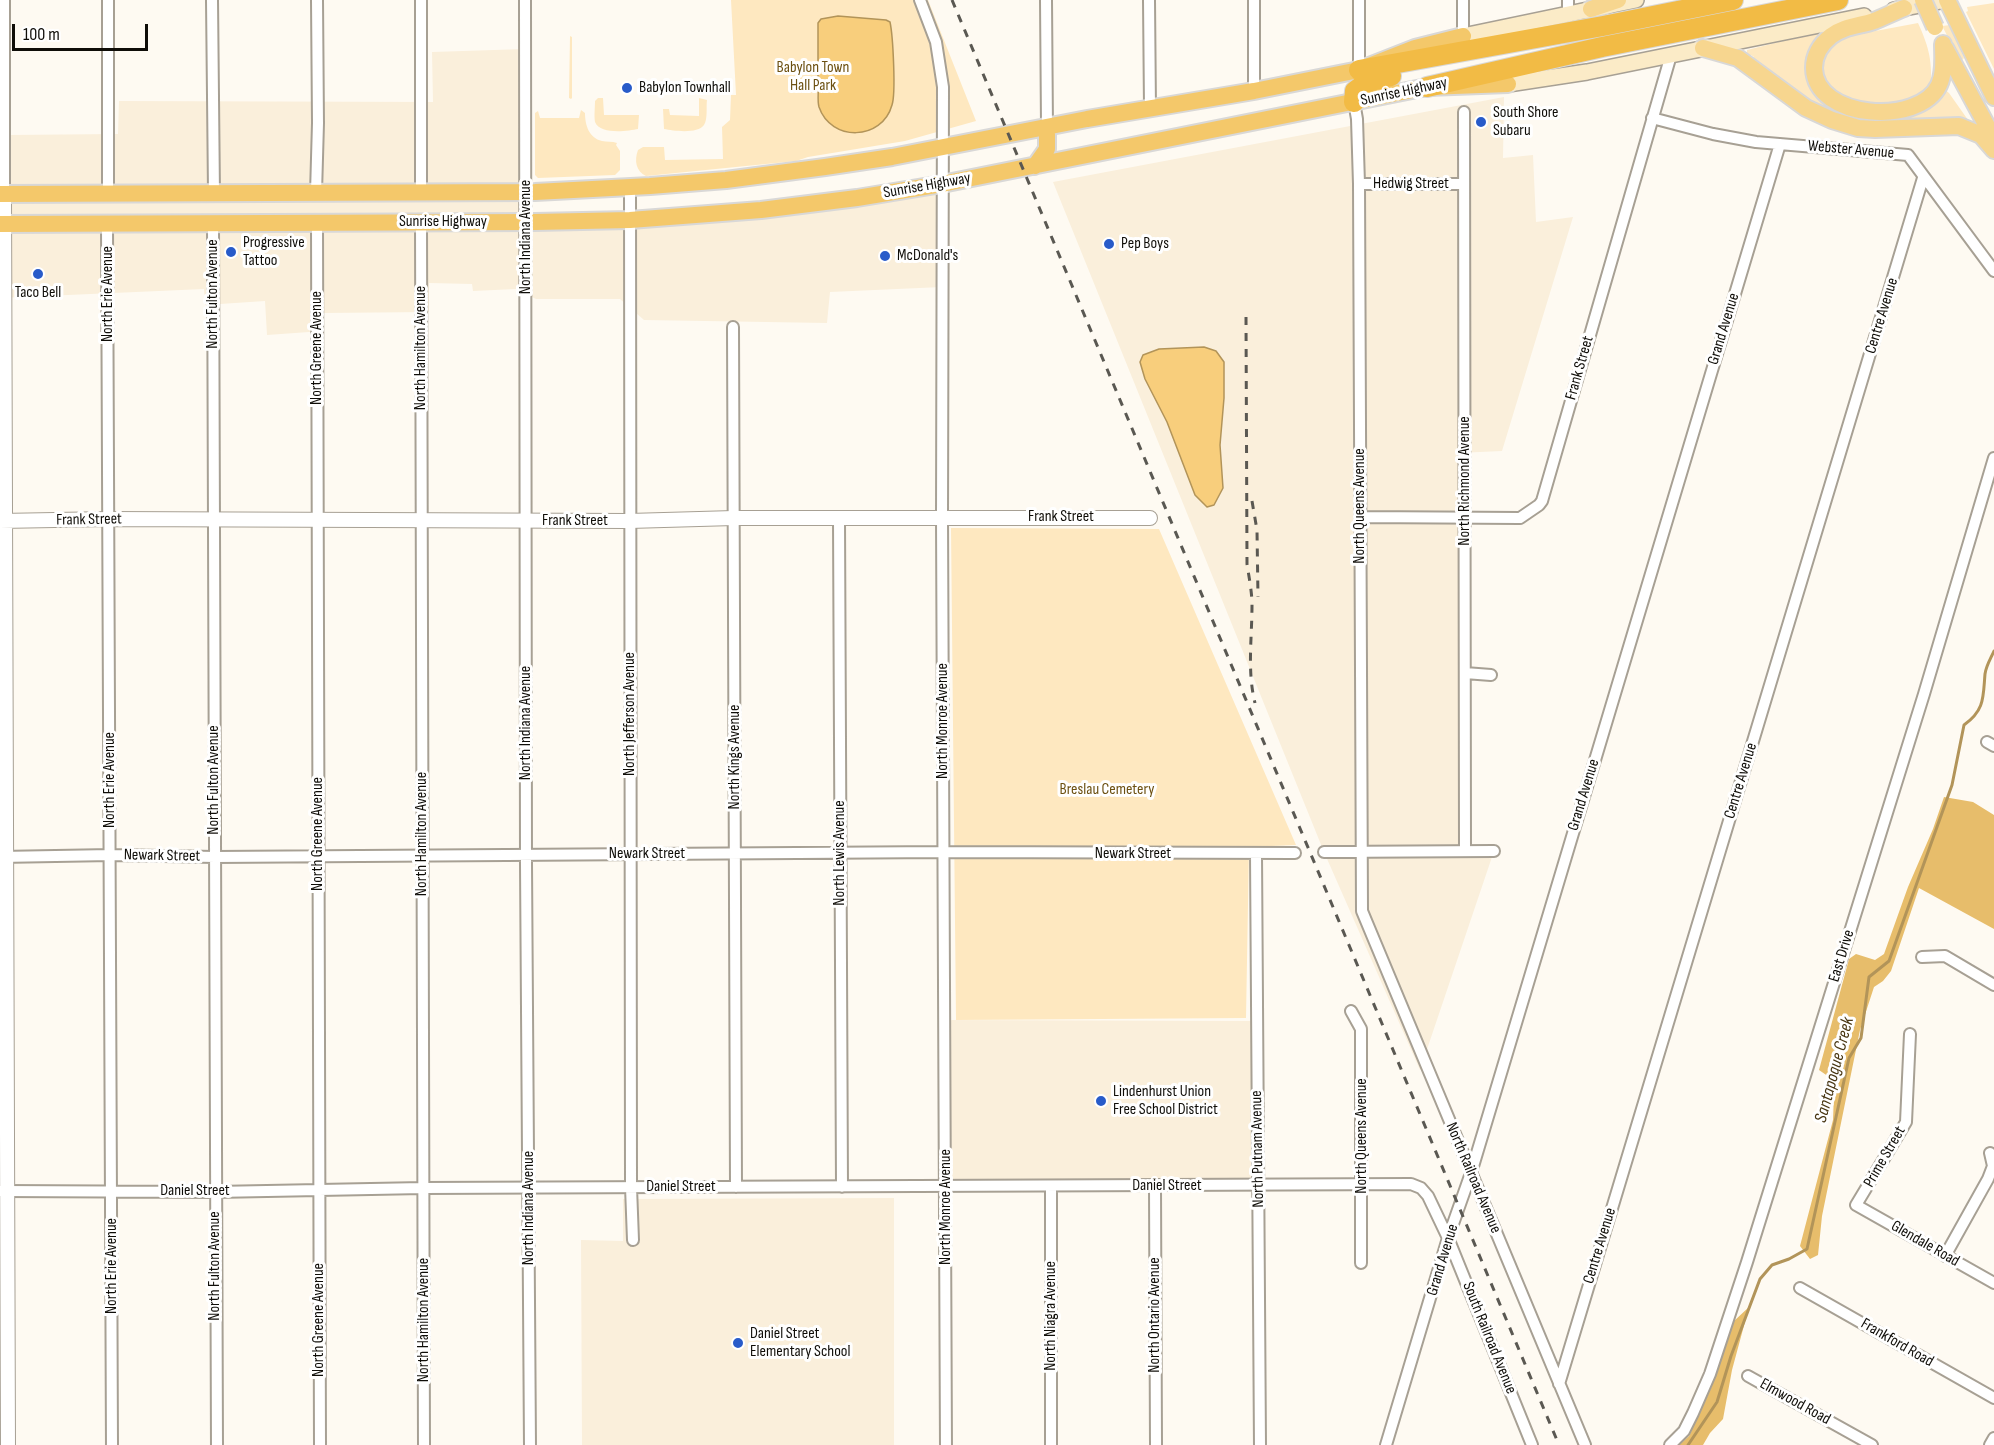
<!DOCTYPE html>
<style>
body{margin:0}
#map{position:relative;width:1994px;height:1445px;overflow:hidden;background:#fefaf2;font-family:"Sofia Sans Condensed",sans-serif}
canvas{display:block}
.scale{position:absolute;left:12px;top:24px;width:136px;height:27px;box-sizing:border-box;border:3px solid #0f0d08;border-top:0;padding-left:8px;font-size:18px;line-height:21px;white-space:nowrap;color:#0f0d08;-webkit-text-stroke:4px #fff;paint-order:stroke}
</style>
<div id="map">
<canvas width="1994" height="1445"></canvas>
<div class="scale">100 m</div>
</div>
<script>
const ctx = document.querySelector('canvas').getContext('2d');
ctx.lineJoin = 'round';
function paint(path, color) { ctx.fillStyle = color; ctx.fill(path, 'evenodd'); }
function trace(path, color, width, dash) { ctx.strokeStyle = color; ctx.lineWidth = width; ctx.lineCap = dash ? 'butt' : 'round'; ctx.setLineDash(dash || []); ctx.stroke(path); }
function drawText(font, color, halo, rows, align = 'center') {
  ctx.font = font + ' "Sofia Sans Condensed",sans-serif'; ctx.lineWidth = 6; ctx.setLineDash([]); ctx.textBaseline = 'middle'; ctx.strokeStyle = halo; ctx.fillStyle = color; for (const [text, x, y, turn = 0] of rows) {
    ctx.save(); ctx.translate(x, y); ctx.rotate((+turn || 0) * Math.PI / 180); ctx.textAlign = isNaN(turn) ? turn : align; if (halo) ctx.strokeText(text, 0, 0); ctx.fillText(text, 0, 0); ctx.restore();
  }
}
paint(new Path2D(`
 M525,49L526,222L630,220L942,184V287L830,292L827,323L644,320L620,299H536L516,289L473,291L472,284L429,283V312L324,313L323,331L267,335L265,301L205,305L204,289L0,298L8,135L118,134L119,101L433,102L432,52Z
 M1504,97L1503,158L1533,155L1536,222L1573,217L1502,451L1458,453L1460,856L1494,851L1420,1070L1324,852L1053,182Z
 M945,1020L1256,1021L1258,1185L946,1186Z
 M894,1198V1445H582L581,1240L623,1241V1199Z`), '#faefdb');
paint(new Path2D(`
 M731,0H928L976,121L905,141L808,157L796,161L646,176C636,171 634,161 638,150L643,147H664L665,160L723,159L722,127L730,120L731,95H736Z
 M1994,3V69L1966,12L1968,11L1967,7Z
 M1918,23C1928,45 1932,58 1931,83C1926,88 1920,96 1914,98C1891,107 1854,106 1834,91C1820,81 1821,57 1833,45C1838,40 1847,38 1854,35Z
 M1950,25L1964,58L1961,61L1942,26Z
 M1823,31L1824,36L1812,86L1823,102L1840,111L1860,116L1943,88L1949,93L1973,127L1851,122L1815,107L1753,62L1754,57L1751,55L1747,59V50Z
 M570,36L572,37V98L571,99L569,98Z
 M598,98H603L604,115H639L638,129C628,131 600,135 595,122C594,116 595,107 595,101Z
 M699,98L707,100C706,107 708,119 704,125C698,134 674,131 664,129L663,109H669L670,115L699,116Z
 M581,110L585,113C585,125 589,138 602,141C607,142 612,141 617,143L616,145L620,151V170L615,175L538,178L535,175V113L538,111L540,118H579Z
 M951,528L1159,529L1296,845L1249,847L1246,1018L956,1020Z`), '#fee8c0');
paint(new Path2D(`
 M1944,797L1973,802L1994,815V929L1919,888L1891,971L1883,981L1874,987L1860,1030L1822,1216L1818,1255L1810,1259L1800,1246L1833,1120L1834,1094L1832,1079L1819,1070L1849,959L1856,954L1875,960L1884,954L1908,887L1933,829Z
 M1749,1307L1732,1370L1723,1419L1710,1433L1703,1445H1679L1689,1436L1711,1388L1734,1321Z`), '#e7bd6b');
const water = new Path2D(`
 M838,16L886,20L890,22C893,36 896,93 892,105C882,141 831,142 819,107C817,100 819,91 818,84C818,63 818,43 818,23L821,19Z
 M1204,347L1216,351L1224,362V398L1220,445L1223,488L1214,505L1207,507L1195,495L1167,422L1145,379L1140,362L1143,355L1159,349Z`);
paint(water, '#f8ce7c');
trace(water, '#b29459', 1.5);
trace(new Path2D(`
 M1688,1445L1717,1402L1731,1356L1760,1279L1772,1265L1789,1259L1807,1249L1849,1058L1861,1038L1869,977L1889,961L1952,785L1964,725C1985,710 1983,697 1985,674C1986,666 1991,658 1994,651`), '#b29459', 3);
const minor = new Path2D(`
 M4,0V194
 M212,0L214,193
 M421,0V192
 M525,0L526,864L530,1445
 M920,0L936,42L943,87L942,518L946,1445
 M1046,0L1047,127
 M1149,0L1150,108
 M1359,0V70
 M1568,0V14
 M1463,36V0
 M1254,91V0
 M1354,102L1357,119L1359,184L1362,911L1585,1445
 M1464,112L1465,850
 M1652,118L1713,134L1756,142L1908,155L1994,271
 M1359,184H1464
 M630,187L631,1187L633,1240
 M108,193V0
 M316,193L318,123L317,0
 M421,222L424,1445
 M213,223L217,1445
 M317,223L320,1445
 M107,224L112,1445
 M733,327L736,1187
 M1360,517L1520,518L1539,505L1542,501L1671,55
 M839,519L842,1187
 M1465,673L1491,675
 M1987,742L1994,746
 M1324,852L1494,851
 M1256,854L1260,1445
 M0,857L111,855L215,857L943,852L1295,853
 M1922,957L1945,956L1994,985
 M1351,1011L1361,1029V1263
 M1910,1034L1906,1122L1856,1205L1994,1283
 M1155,1186L1156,1445
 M0,1191L215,1192L423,1188L1411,1184L1421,1188L1428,1196L1448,1238L1532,1445
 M1945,1256L1988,1179L1993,1166L1990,1153
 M1800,1288L1994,1398
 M1748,1376L1872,1445
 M1559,1384L1923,178
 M1051,1445V1186
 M1386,1445L1448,1238L1471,1173L1780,144
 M1670,1445L1684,1431L1693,1413L1710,1374L1747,1262L1924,694L1994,458
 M1990,1445L1994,1438`);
const tertiary = new Path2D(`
 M4,194L8,1445
 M0,521L109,519L629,521L734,518H1150`);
const secondary = new Path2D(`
 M1894,10L1946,0
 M1463,36L1636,0
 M1508,84L1587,72L1864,16`);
const primary = new Path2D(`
 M1947,0L1994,97
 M1904,8C1894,12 1884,17 1874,21C1859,26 1844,26 1831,36C1821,44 1814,55 1814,68C1815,120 1920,126 1939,85C1945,72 1943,57 1943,44
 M1591,9L1618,0
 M1703,48L1738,58L1806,108L1832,120L1858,128L1875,129L1959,126L1981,135L1994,150
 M1945,48L1994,139`);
const trunk = new Path2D(`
 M1035,166L1047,149V127
 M0,194L535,192L650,186L726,180L825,167L892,157L1087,119L1254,91L1359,70L1415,48L1463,36
 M0,224L535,222L630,220L761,210L857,198L942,184L1427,87L1508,84`);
const motorway = new Path2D(`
 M1359,70L1603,26L1733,0
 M1427,87L1602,47L1838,0
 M1354,102L1355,91L1367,82L1391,76`);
trace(minor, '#a7a094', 14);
trace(tertiary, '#a7a094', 16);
trace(secondary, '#a7a094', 18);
trace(primary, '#d9d8d7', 20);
trace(trunk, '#d9d8d7', 20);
trace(motorway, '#d9d8d7', 22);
trace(minor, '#fff', 10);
trace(tertiary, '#fff', 14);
trace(secondary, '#fbebc7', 15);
trace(primary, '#f7d68f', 16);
trace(trunk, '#f4c86a', 16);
trace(motorway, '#f2bb45', 20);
trace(new Path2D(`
 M952,0L1559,1445
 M1246,317L1247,564C1249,577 1252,592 1252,605C1252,638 1247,671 1255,703
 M1252,501L1257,530L1258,597`), '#5a5852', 3, [8, 8]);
const primaryBridge = new Path2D(`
 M1923,0L1935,27`);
trace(primaryBridge, '#d9d8d7', 20, []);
trace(primaryBridge, '#f7d68f', 16);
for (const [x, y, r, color] of [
 [627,88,6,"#285bc9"],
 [1481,122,6,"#285bc9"],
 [1109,244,6,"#285bc9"],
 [231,252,6,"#285bc9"],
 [885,256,6,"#285bc9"],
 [38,274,6,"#285bc9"],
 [1101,1101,6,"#285bc9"],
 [738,1343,6,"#285bc9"]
]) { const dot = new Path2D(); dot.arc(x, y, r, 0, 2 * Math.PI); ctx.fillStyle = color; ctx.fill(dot); trace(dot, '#fff', 2); }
drawText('16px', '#6c5011', '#fff', [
 ["Babylon Town",813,68],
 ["Hall Park",813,86],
 ["Breslau Cemetery",1107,790]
]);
drawText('16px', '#0f0d08', '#fff', [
 ["Babylon Townhall",639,88],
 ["South Shore",1493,113],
 ["Subaru",1493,131],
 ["Progressive",243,243],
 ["Tattoo",243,261],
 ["Pep Boys",1121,244],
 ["McDonald's",897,256],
 ["Taco Bell",38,293,"center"],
 ["Lindenhurst Union",1113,1092],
 ["Free School District",1113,1110],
 ["Daniel Street",750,1334],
 ["Elementary School",750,1352]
], 'left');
drawText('16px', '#0f0d08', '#fff', [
 ["Sunrise Highway",1404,92,-12],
 ["Webster Avenue",1851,150,5],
 ["Hedwig Street",1411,184],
 ["Sunrise Highway",927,186,-10],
 ["Sunrise Highway",443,222],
 ["North Indiana Avenue",526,237,-90],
 ["North Erie Avenue",108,294,-90],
 ["North Fulton Avenue",213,294,-90],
 ["Centre Avenue",1882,316,-73],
 ["Grand Avenue",1724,329,-73],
 ["North Greene Avenue",317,348,-90],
 ["North Hamilton Avenue",421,348,-90],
 ["Frank Street",1580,368,-74],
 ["North Richmond Avenue",1465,481,-90],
 ["North Queens Avenue",1360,506,-90],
 ["Frank Street",1061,517],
 ["Frank Street",89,520,-1],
 ["Frank Street",575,521],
 ["North Jefferson Avenue",630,714,-90],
 ["North Monroe Avenue",943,721,-90],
 ["North Indiana Avenue",526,723,-90],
 ["North Kings Avenue",735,757,-90],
 ["North Erie Avenue",110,780,-90],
 ["North Fulton Avenue",214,780,-90],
 ["Centre Avenue",1741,781,-73],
 ["Grand Avenue",1584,795,-73],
 ["North Greene Avenue",318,834,-90],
 ["North Hamilton Avenue",422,834,-90],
 ["North Lewis Avenue",840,853,-90],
 ["Newark Street",647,854],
 ["Newark Street",1133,854],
 ["Newark Street",162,856,1],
 ["East Drive",1842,956,-73],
 ["North Queens Avenue",1362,1136,-90],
 ["North Putnam Avenue",1258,1149,-91],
 ["Prime Street",1885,1157,-60],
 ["North Railroad Avenue",1473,1178,67],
 ["Daniel Street",1167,1186],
 ["Daniel Street",681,1187],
 ["Daniel Street",195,1191],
 ["North Monroe Avenue",946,1207,-90],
 ["North Indiana Avenue",529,1208,-90],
 ["Glendale Road",1925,1244,30],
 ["Centre Avenue",1600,1246,-73],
 ["Grand Avenue",1443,1260,-73],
 ["North Erie Avenue",112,1266,-90],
 ["North Fulton Avenue",215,1266,-90],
 ["North Ontario Avenue",1155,1315,-90],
 ["North Niagra Avenue",1051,1316,-90],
 ["North Greene Avenue",319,1320,-90],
 ["North Hamilton Avenue",424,1320,-90],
 ["South Railroad Avenue",1489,1338,68],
 ["Frankford Road",1897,1343,30],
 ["Elmwood Road",1795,1402,29]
]);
drawText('italic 18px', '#493714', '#fff', [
 ["Santapogue Creek",1835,1070,-75]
]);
</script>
